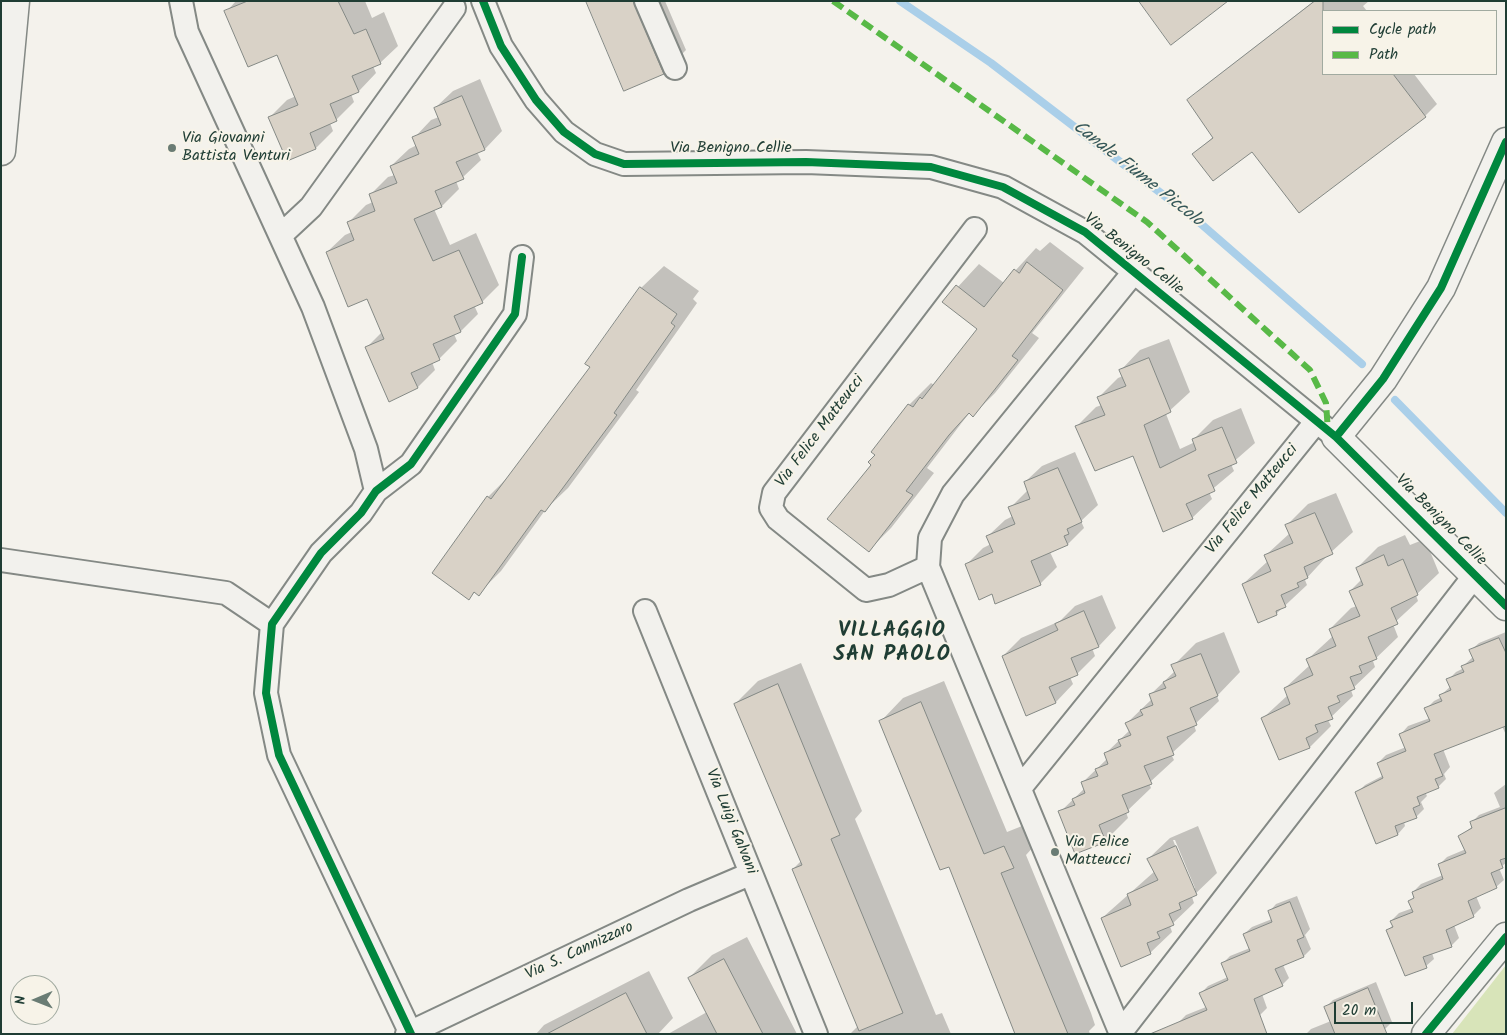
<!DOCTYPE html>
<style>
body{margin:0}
#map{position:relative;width:1507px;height:1035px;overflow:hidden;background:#f4f2ec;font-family:Kalam,sans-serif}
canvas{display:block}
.frame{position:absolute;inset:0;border:2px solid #1f3d34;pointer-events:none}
.legend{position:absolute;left:1322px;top:10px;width:175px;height:65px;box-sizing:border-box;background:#f7f3e8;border:1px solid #a1aaa0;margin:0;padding:6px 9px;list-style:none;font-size:15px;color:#1f3d34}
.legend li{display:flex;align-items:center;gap:10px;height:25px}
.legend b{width:25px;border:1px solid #a1aaa0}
.north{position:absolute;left:10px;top:975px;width:50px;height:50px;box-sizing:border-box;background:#f7f3e8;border:1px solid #a1aaa0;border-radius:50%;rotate:269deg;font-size:14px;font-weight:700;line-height:20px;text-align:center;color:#1f3d34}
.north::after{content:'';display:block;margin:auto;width:18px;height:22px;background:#6a7c74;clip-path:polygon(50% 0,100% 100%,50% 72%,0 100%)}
.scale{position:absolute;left:1334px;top:1002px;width:79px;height:22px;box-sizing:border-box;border:2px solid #1f3d34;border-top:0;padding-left:6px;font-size:15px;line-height:18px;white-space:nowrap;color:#1f3d34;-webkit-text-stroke:4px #f7f3e8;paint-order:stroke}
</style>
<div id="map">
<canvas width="1507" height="1035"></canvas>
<div class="frame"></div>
<ul class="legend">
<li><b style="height:6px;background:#00873e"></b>Cycle path</li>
<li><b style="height:6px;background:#58b947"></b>Path</li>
</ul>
<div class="north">N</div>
<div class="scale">20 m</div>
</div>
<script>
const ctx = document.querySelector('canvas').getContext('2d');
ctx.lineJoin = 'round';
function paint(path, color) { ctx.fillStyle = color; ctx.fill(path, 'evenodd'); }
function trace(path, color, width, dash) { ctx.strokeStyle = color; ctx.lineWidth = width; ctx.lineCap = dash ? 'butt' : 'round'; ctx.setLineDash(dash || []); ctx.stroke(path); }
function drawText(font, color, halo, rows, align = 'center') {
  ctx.font = font + ' Kalam,sans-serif'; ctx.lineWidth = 4; ctx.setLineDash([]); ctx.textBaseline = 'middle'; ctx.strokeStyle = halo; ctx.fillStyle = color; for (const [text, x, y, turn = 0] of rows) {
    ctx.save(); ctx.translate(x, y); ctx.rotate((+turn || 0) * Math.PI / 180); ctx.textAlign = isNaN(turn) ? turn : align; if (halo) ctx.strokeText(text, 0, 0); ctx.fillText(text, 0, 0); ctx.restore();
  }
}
paint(new Path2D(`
 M1506,965V1034H1452Z`), '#d8e4b9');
paint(new Path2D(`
 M236,1H365L372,18L384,12L398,46L380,63L373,66L376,73L359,91L351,94L354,102L336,120L330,123L333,131L316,148L270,117L287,100L296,96L277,53L226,12Z
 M588,1H665L686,50L663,73Z
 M1314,1H1369L1363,6L1367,11H1323V74H1414L1437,104L1425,116L1299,212L1252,150L1194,154L1214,136L1189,100L1201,89Z
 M480,79L502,131L485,149L477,152L481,160L463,177L456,181L459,189L442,206L434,209L450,245L476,233L499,285L482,302L474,305L478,314L461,331L454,334L457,341L439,359L432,362L435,370L418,387L367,347L382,332L367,298L327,252L345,235L352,232L348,223L366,205L373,202L370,195L388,177L395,175L391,166L409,149L417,145L414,138L431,120L439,117L435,108L453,91Z
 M1050,242L1084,268L1032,333L1039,338L995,393L973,415L970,412L927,468L934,473L891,528L869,550L873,465L876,454L872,452L909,405L931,383L934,385L979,329L944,302L979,264L1004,283L1036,248L1040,251Z
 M664,266L699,291L693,299L697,303L636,390L639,392L568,488L546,509L501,571L478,594L475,592L469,598L488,497L511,474L591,367L641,288Z
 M1169,339L1190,392L1166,414L1180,449L1195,442L1194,439L1213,420L1241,408L1255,443L1231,464L1234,471L1209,492L1212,499L1192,518L1134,455L1077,426L1096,407L1102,405L1099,397L1118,378L1123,376L1121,370L1140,350Z
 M1075,452L1098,505L1081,521L1084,528L1068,544L1050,552L1057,567L1040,584L992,592L966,565L983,548L991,544L988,536L1005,520L1013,516L1010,508L1028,490L1025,482L1042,466Z
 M1336,493L1353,532L1328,555L1305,580L1307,585L1276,614L1243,584L1268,561L1266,555L1290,533L1287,525L1308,504Z
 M1405,535L1410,545L1425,539L1439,573L1416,595L1418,601L1393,624L1398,637L1373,661L1375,667L1351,690L1353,696L1328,720L1331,726L1310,747L1263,718L1288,695L1285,688L1310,665L1308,659L1333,636L1330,629L1351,608L1357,606L1350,591L1362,579L1357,568L1378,547Z
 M1102,595L1116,628L1099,646L1092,648L1095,656L1077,674L1070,677L1073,684L1056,702L1027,714L1003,656L1021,638L1060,621L1075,606Z
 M1224,632L1240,672L1217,696L1219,701L1194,725L1196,731L1171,754L1174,760L1149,783L1151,788L1126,812L1128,818L1105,841L1060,812L1085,788L1083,782L1107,759L1105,754L1130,730L1127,723L1152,699L1150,695L1175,671L1173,666L1196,643Z
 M1506,632V735L1502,726L1443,749L1450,767L1444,774L1446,779L1438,787L1425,792L1427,796L1421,802L1424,809L1416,817L1404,822L1405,826L1398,834L1377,843L1357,793L1365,785L1384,775L1378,763L1386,755L1406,747L1401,734L1408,726L1430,718L1426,709L1434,701L1442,697L1441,695L1451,686L1448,680L1456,672L1464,668L1463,666L1473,657L1471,650L1479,643Z
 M801,663L862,811L855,819L936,1015L942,1013L951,1034H850L858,1026L793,869L801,861L735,704L758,681Z
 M944,681L1007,832L1027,824L1036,844L1026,855L1091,1013L1095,1025L1089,1031L1090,1034H1017L950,865L881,721L903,698Z
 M1506,784V863L1499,868L1504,880L1496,887L1476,896L1481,908L1473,916L1454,925L1459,938L1451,946L1432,953L1434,959L1426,966L1388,930L1393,925L1391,921L1399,913L1413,908L1410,901L1415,896L1413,892L1421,884L1443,875L1439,865L1447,857L1466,849L1460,836L1473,826L1472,822L1479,815L1500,807L1494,793Z
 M1198,826L1217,873L1192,897L1194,903L1170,926L1172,932L1150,953L1102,918L1155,871L1148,859L1170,838ZM1173,840H1175L1195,888L1193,890Z
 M1297,896L1310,929L1305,935L1311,949L1304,956L1283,965L1289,978L1282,985L1262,994L1267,1008L1260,1015L1179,1022L1186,1015L1206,1007L1201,993L1208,986L1228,977L1223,963L1230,956L1250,948L1244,934L1252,927L1272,919L1269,912L1276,904Z
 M747,937L797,1034H668L707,1012L689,978L712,955Z
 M649,971L673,1018L658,1034H536L544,1025Z
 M1376,982L1392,1022L1385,1029L1373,1034H1306L1311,1029L1331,1021L1326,1007L1333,1000Z`), '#0003');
trace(new Path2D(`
 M900,1L991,63L1200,223L1362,364
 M1395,400L1506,513`), '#aacfe9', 8);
const building = new Path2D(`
 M248,1H338L354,34L366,29L381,64L352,76L359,92L330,104L337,121L310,133L316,149L287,161L268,117L298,105L277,55L248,67L224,11Z
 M586,1H633L664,74L624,91Z
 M1139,1H1228L1171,45Z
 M1315,1H1323V74H1393L1426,117L1299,213L1252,152L1213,181L1192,154L1213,138L1187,100Z
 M462,96L485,150L456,162L464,179L435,191L442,207L414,219L433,261L459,250L483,303L454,316L461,332L433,344L440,360L411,373L418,388L389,402L365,347L384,339L367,299L348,307L326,252L354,240L347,222L375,211L369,194L397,183L390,166L419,154L412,137L441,125L434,108Z
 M1027,262L1063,290L1012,356L1018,360L973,417L969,413L949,435L906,491L913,495L869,552L827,519L871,465L868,462L875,455L871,452L908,404L913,407L920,397L922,399L977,329L942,302L956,285L984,307L1014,269L1019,273Z
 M640,287L677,314L671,323L675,326L614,413L617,415L545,512L541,510L479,596L474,592L469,600L432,573L487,496L491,499L590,367L585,364Z
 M1149,358L1171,412L1144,425L1160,468L1196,450L1192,439L1222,427L1237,463L1208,475L1215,491L1186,504L1193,519L1163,532L1133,456L1095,471L1075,426L1105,415L1097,397L1126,386L1119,370Z
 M1058,468L1082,522L1067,529L1069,534L1064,536L1068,545L1031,561L1041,585L995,604L992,594L979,600L965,564L993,552L986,536L1015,524L1008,507L1030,499L1024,482Z
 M1315,513L1333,554L1304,567L1308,578L1297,583L1299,587L1281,595L1286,607L1276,611L1277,615L1258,623L1242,584L1271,571L1264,555L1293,543L1285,525Z
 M1384,555L1388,566L1403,559L1418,595L1391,608L1398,624L1368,637L1377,659L1359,666L1362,673L1350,677L1355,689L1337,696L1340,702L1328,707L1333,719L1315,725L1318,732L1306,738L1310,748L1279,760L1261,718L1290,704L1284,688L1313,675L1306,659L1336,646L1329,629L1360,616L1349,591L1363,585L1356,568Z
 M1084,611L1099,647L1071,658L1078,675L1049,687L1056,703L1026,716L1002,656L1058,630L1055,624Z
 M1499,638L1506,653V726L1434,754L1443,776L1435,779L1439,788L1417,797L1420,805L1413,808L1417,818L1395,826L1398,835L1376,844L1355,792L1383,778L1377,763L1406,751L1399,734L1430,721L1424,708L1442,701L1439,695L1451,690L1446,679L1464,672L1461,666L1474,661L1469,650Z
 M1201,654L1218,696L1190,708L1197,725L1167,737L1174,755L1144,766L1152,784L1122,795L1129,812L1099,825L1106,842L1075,854L1058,811L1075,805L1072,799L1085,793L1081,782L1098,776L1095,769L1108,764L1104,753L1121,746L1118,740L1131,735L1125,723L1143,715L1140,710L1153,705L1149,694L1166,688L1163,682L1176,676L1171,665Z
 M778,684L840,835L831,839L903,1013L859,1031L792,869L802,865L734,704Z
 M921,702L984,854L1004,846L1014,868L1001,873L1068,1034H1015L949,867L940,870L879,721Z
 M1506,808V858L1500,860L1503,868L1491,873L1497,888L1468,901L1474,917L1446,930L1452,947L1423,957L1427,968L1405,976L1386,930L1393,927L1390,921L1413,912L1408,901L1414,898L1412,892L1443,879L1438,864L1466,853L1458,836L1472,828L1470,822Z
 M1176,846L1197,895L1179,903L1181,909L1169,914L1174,925L1157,932L1160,938L1147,943L1151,954L1121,967L1101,918L1131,905L1127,894L1158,880L1147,859Z
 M1290,902L1304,937L1297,940L1304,957L1275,969L1283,986L1254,999L1267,1034H1150L1207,1010L1199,993L1228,980L1221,963L1250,951L1243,934L1272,922L1268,911Z
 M724,959L763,1034H717L688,978Z
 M1368,988L1387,1034H1335L1324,1007Z
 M626,993L647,1034H547Z`);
paint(building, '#d9d2c7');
trace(building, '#848985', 1);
const minor = new Path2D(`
 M181,1L187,32L313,307L366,449L376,491
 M483,1L501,46L536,100L564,132L595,154L624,164L806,162L931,167L1003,187L1085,232L1336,437
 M646,1L675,68
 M281,235L311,207L454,8
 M1,560L226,593L272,624
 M928,567L889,585L866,590L778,519L771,508L774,493L975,229
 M645,611L816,1034
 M1020,788L1316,422
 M1121,1032L1475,575
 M407,1034L689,900L750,874
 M411,1034L279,755L266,693L272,624L321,553L361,513L376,491L411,464L515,314L522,257
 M1121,1034L928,567L930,538L953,494L1134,272`);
const tertiary = new Path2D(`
 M1506,142L1441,288L1383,379L1336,437L1506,606
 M1,151L15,1
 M1426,1034L1506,937`);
trace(minor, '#848985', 26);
trace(tertiary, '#848985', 31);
trace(minor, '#f2f1ed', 22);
trace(tertiary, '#f2f1ed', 28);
trace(new Path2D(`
 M833,1L1147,222L1310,370L1326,403L1328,431`), '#58b947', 6, [12, 6]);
trace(new Path2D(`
 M483,1L501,46L536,100L564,132L595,154L624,164L806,162L931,167L1003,187L1085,232L1336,437L1506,606
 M1336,437L1383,379L1441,288L1506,142
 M411,1034L279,755L266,693L272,624L321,553L361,513L376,491L411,464L515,314L522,257
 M1426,1034L1506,937`), '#00873e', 8);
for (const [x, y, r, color] of [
 [172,148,5,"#6a7c74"],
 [1055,852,5,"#6a7c74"]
]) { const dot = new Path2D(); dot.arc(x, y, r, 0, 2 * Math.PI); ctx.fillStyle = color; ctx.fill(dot); trace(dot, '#f7f3e8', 2); }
drawText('16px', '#1f3d34', '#f7f3e8', [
 ["Via Giovanni",182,139],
 ["Battista Venturi",182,157],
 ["Via Felice",1065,843],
 ["Matteucci",1065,861]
], 'left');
drawText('16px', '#1f3d34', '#f7f3e8', [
 ["Via Benigno Cellie",731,149],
 ["Via Benigno Cellie",1133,255,38],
 ["Via Felice Matteucci",821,432,-53],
 ["Via Felice Matteucci",1253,500,-51],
 ["Via Benigno Cellie",1440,521,45],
 ["Via Luigi Galvani",730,822,68],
 ["Via S. Cannizzaro",580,952,-25]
]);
drawText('italic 18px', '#355758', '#f7f3e8', [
 ["Canale Fiume Piccolo",1137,175,38]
]);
ctx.letterSpacing = '1px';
drawText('bold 21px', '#1f3d34', '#f7f3e8', [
 ["VILLAGGIO",892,632],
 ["SAN PAOLO",892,656]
]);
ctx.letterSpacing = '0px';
</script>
